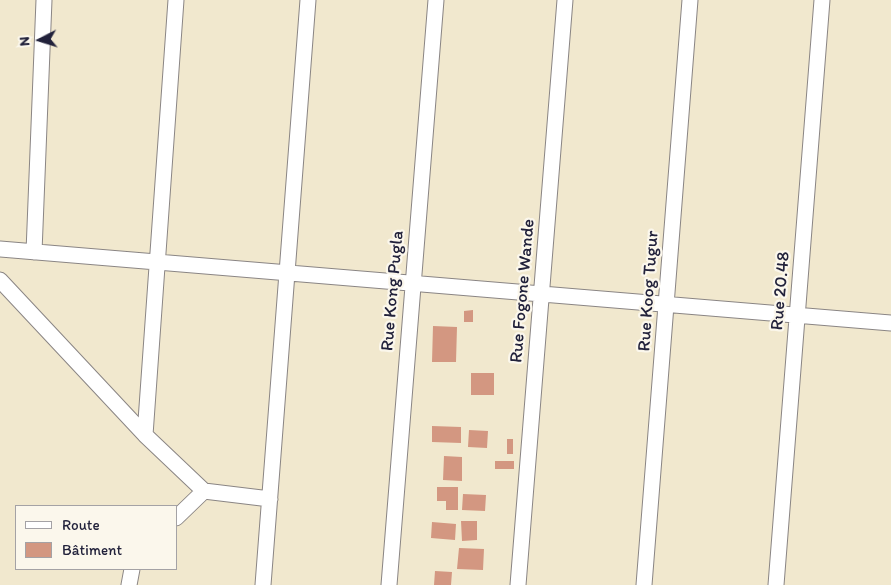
<!DOCTYPE html>
<meta charset="utf-8">
<style>
body{margin:0}
#map{position:relative;width:891px;height:585px;overflow:hidden;background:#f1e8ce;font-family:Itim,sans-serif}
canvas{display:block}
.legend{position:absolute;left:15px;top:505px;width:162px;height:65px;box-sizing:border-box;background:#fbf7ec;border:1px solid #a4a2a5;margin:0;padding:6px 9px;list-style:none;font-size:15px;color:#22223b}
.legend li{display:flex;align-items:center;gap:10px;height:25px}
.legend b{width:25px;border:1px solid #a4a2a5}
.north{position:absolute;left:15px;top:15px;width:50px;height:50px;-webkit-text-stroke:4px #fbf7ec;paint-order:stroke;rotate:265deg;font-size:14px;font-weight:700;line-height:20px;text-align:center;color:#22223b}
.north::after{content:'';display:block;margin:auto;width:18px;height:22px;background:#22223b;clip-path:polygon(50% 0,100% 100%,50% 72%,0 100%)}
</style>
<div id="map">
<canvas width="891" height="585"></canvas>
<ul class="legend">
<li><b style="height:6px;background:#fff"></b>Route</li>
<li><b style="height:14px;background:#d39781"></b>Bâtiment</li>
</ul>
<div class="north">N</div>
</div>
<script>
const ctx = document.querySelector('canvas').getContext('2d');
ctx.lineJoin = 'round';
function paint(path, color) { ctx.fillStyle = color; ctx.fill(path, 'evenodd'); }
function trace(path, color, width, dash) { ctx.strokeStyle = color; ctx.lineWidth = width; ctx.lineCap = dash ? 'butt' : 'round'; ctx.setLineDash(dash || []); ctx.stroke(path); }
function drawText(font, color, halo, rows, align = 'center') {
  ctx.font = font + ' Itim,sans-serif'; ctx.lineWidth = 4.5; ctx.setLineDash([]); ctx.textBaseline = 'middle'; ctx.strokeStyle = halo; ctx.fillStyle = color; for (const [text, x, y, turn = 0] of rows) {
    ctx.save(); ctx.translate(x, y); ctx.rotate((+turn || 0) * Math.PI / 180); ctx.textAlign = isNaN(turn) ? turn : align; if (halo) ctx.strokeText(text, 0, 0); ctx.fillText(text, 0, 0); ctx.restore();
  }
}
paint(new Path2D(`
 M473,310V322H464V311Z
 M433,326L457,327L456,362H432Z
 M471,373H494V395H471Z
 M432,426L461,427V443L432,442Z
 M469,430L488,431L487,448L468,447Z
 M507,439H513V454H507Z
 M444,456L462,457V481L443,480Z
 M495,461H514V469H495Z
 M437,487H458V510H446V501H437Z
 M463,494L486,495L485,511L462,510Z
 M461,521H477V540L462,541Z
 M432,522L456,524L455,540L431,538Z
 M459,548L484,549L483,570L457,569Z
 M435,571L452,572L451,585H434Z`), '#d39781');
const street = new Path2D(`
 M0,249L891,323
 M34,252L44,0
 M0,280L145,435L204,491L270,499
 M145,435L176,0
 M176,518L204,491
 M129,585L132,569
 M263,585L308,0
 M389,585L436,0
 M518,585L565,0
 M644,585L690,0
 M776,585L822,0`);
trace(street, '#8a8584', 17);
trace(street, '#fff', 15);
drawText('18px', '#22223b', '#fbf7ec', [
 ["Rue Kong Pugla",393,291,-85],
 ["Rue Fogone Wande",523,291,-85],
 ["Rue Koog Tugur",649,291,-86],
 ["Rue 20.48",781,291,-85]
]);
</script>
